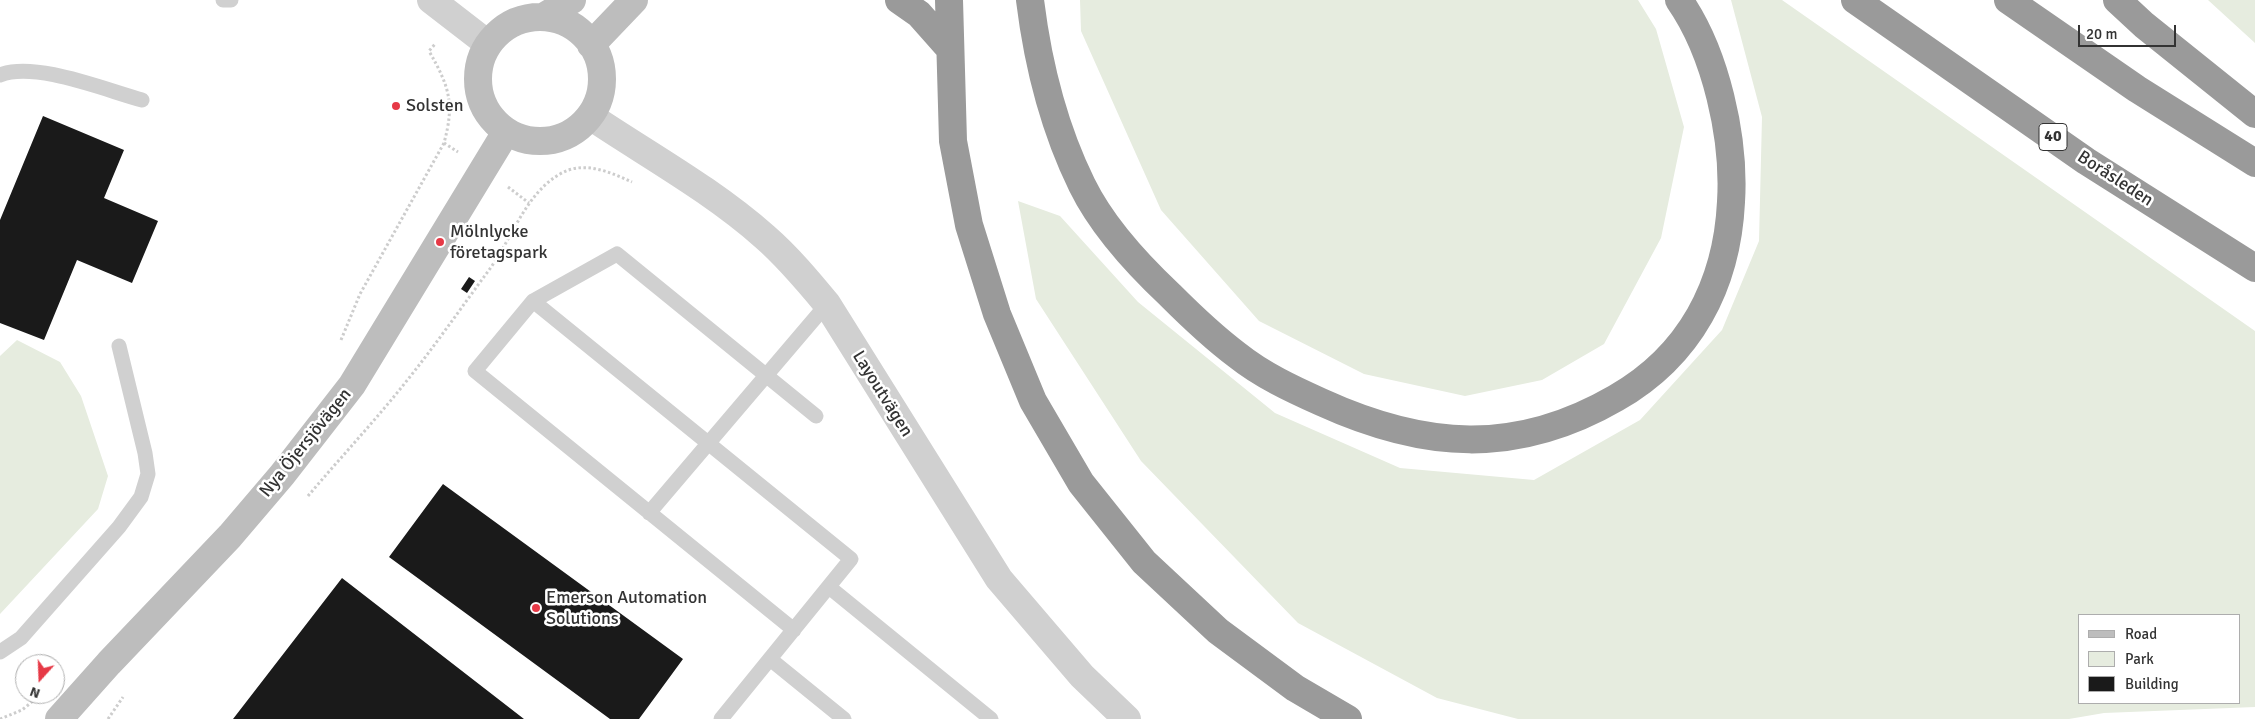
<!DOCTYPE html>
<meta charset="utf-8">
<style>
body{margin:0}
#map{position:relative;width:2255px;height:719px;overflow:hidden;background:#fff;font-family:Signika,sans-serif}
canvas{display:block}
.legend{position:absolute;left:2078px;top:614px;width:162px;height:90px;box-sizing:border-box;background:#fff;border:1px solid #adadad;margin:0;padding:6px 9px;list-style:none;font-size:15px;color:#333}
.legend li{display:flex;align-items:center;gap:10px;height:25px}
.legend b{width:25px;border:1px solid #adadad}
.north{position:absolute;left:15px;top:654px;width:50px;height:50px;box-sizing:border-box;background:#fff;border:1px solid #adadad;border-radius:50%;rotate:200deg;font-size:14px;font-weight:700;line-height:20px;text-align:center;color:#333}
.north::after{content:'';display:block;margin:auto;width:18px;height:22px;background:#e63946;clip-path:polygon(50% 0,100% 100%,50% 72%,0 100%)}
.scale{position:absolute;left:2078px;top:25px;width:98px;height:22px;box-sizing:border-box;border:2px solid #333;border-top:0;padding-left:6px;font-size:15px;line-height:18px;white-space:nowrap;color:#333;-webkit-text-stroke:4px #fff;paint-order:stroke}
</style>
<div id="map">
<canvas width="2255" height="719"></canvas>
<ul class="legend">
<li><b style="height:6px;background:#bdbdbd"></b>Road</li>
<li><b style="height:14px;background:#e6ecdf"></b>Park</li>
<li><b style="height:14px;background:#1a1a1a"></b>Building</li>
</ul>
<div class="north">N</div>
<div class="scale">20 m</div>
</div>
<script>
const ctx = document.querySelector('canvas').getContext('2d');
ctx.lineJoin = 'round';
function paint(path, color) { ctx.fillStyle = color; ctx.fill(path, 'evenodd'); }
function trace(path, color, width, dash) { ctx.strokeStyle = color; ctx.lineWidth = width; ctx.lineCap = dash ? 'butt' : 'round'; ctx.setLineDash(dash || []); ctx.stroke(path); }
function drawText(font, color, halo, rows, align = 'center') {
  ctx.font = font + ' Signika,sans-serif'; ctx.lineWidth = 5; ctx.setLineDash([]); ctx.textBaseline = 'middle'; ctx.strokeStyle = halo; ctx.fillStyle = color; for (const [text, x, y, turn = 0] of rows) {
    ctx.save(); ctx.translate(x, y); ctx.rotate((+turn || 0) * Math.PI / 180); ctx.textAlign = isNaN(turn) ? turn : align; if (halo) ctx.strokeText(text, 0, 0); ctx.fillText(text, 0, 0); ctx.restore();
  }
}
paint(new Path2D(`
 M1080,0H1638L1656,29L1684,127L1661,238L1604,344L1542,380L1465,396L1364,374L1259,321L1161,210L1081,31Z
 M1731,0H1782L2255,331V707L2104,713L2069,719H1518L1437,698L1298,623L1141,461L1036,299L1018,201L1060,216L1138,302L1275,413L1400,468L1534,480L1640,420L1722,330L1759,241L1762,117ZM2239,615V703H2079V615Z
 M2208,0H2255V43Z
 M17,340L60,362L81,396L108,476L98,509L0,614V356Z`), '#e6ecdf');
paint(new Path2D(`
 M43,116L124,150L104,198L158,221L132,283L77,260L44,340L0,323V220Z
 M469,277L475,281L467,293L461,289Z
 M443,484L683,659L639,719H610L389,557Z
 M342,578L524,719H233Z`), '#1a1a1a');
trace(new Path2D(`
 M444,143L458,152
 M508,187L529,203
 M341,340L360,294L444,143C455,103 449,86 429,51L436,43
 M308,496C340,458 374,422 405,383C434,347 461,308 489,270C512,239 525,194 560,174C583,160 610,172 632,182
 M0,719L22,710L33,701
 M108,719L123,697`), '#cdcdcd', 3, [2.5, 2.5]);
trace(new Path2D(`
 M223,0H231
 M0,75C35,61 105,90 142,100
 M533,301L851,559L721,719
 M649,513L827,304
 M829,587L991,719
 M794,630L475,371L533,301L617,254L816,416
 M0,652L21,638L119,527L141,497L148,474L145,453L119,346
 M770,659L844,719`), '#d0d0d0', 15);
trace(new Path2D(`
 M431,0L488,44
 M590,116C648,155 712,190 765,237C788,257 808,281 827,304L999,579L1082,676L1127,719`), '#d0d0d0', 28);
trace(new Path2D(`
 M478 79a62 62 0 1 1 124 0a62 62 0 1 1-124 0Z
 M543,17L572,0
 M591,45L634,0
 M59,719L109,663L230,536L282,475L352,385L506,132`), '#bdbdbd', 28);
trace(new Path2D(`
 M899,0L919,14L950,49
 M949,0L953,141L969,225L997,314L1033,401L1081,483L1144,562L1218,631L1295,688L1348,719
 M1030,0C1038,65 1053,126 1082,185C1102,226 1137,264 1170,295C1191,316 1213,337 1237,355C1262,375 1292,389 1321,402C1424,449 1516,456 1616,398C1690,356 1727,285 1731,202C1735,138 1716,53 1679,0
 M1855,0L2086,161L2255,268
 M2008,0L2137,89L2255,163
 M2117,0L2144,25L2255,114`), '#9a9a9a', 28);
for (const [x, y, r, color] of [
 [396,106,5,"#e63946"],
 [440,242,5,"#e63946"],
 [536,608,5,"#e63946"]
]) { const dot = new Path2D(); dot.arc(x, y, r, 0, 2 * Math.PI); ctx.fillStyle = color; ctx.fill(dot); trace(dot, '#fff', 2); }
for (const [x, y, w] of [
 [2053,137,28]
]) { const box = new Path2D(); box.roundRect(x - w / 2, y - 13.5, w, 27, 4); ctx.fillStyle = '#fff'; ctx.fill(box); trace(box, '#333', 1); }
drawText('bold 16px', '#333', null, [
 ["40",2053,137]
]);
drawText('18px', '#333', '#fff', [
 ["Solsten",406,106],
 ["Mölnlycke",450,232],
 ["företagspark",450,253],
 ["Emerson Automation",546,598],
 ["Solutions",546,619]
], 'left');
drawText('18px', '#333', '#fff', [
 ["Boråsleden",2115,179,33],
 ["Layoutvägen",882,394,58],
 ["Nya Öjersjövägen",306,443,-51]
]);
</script>
